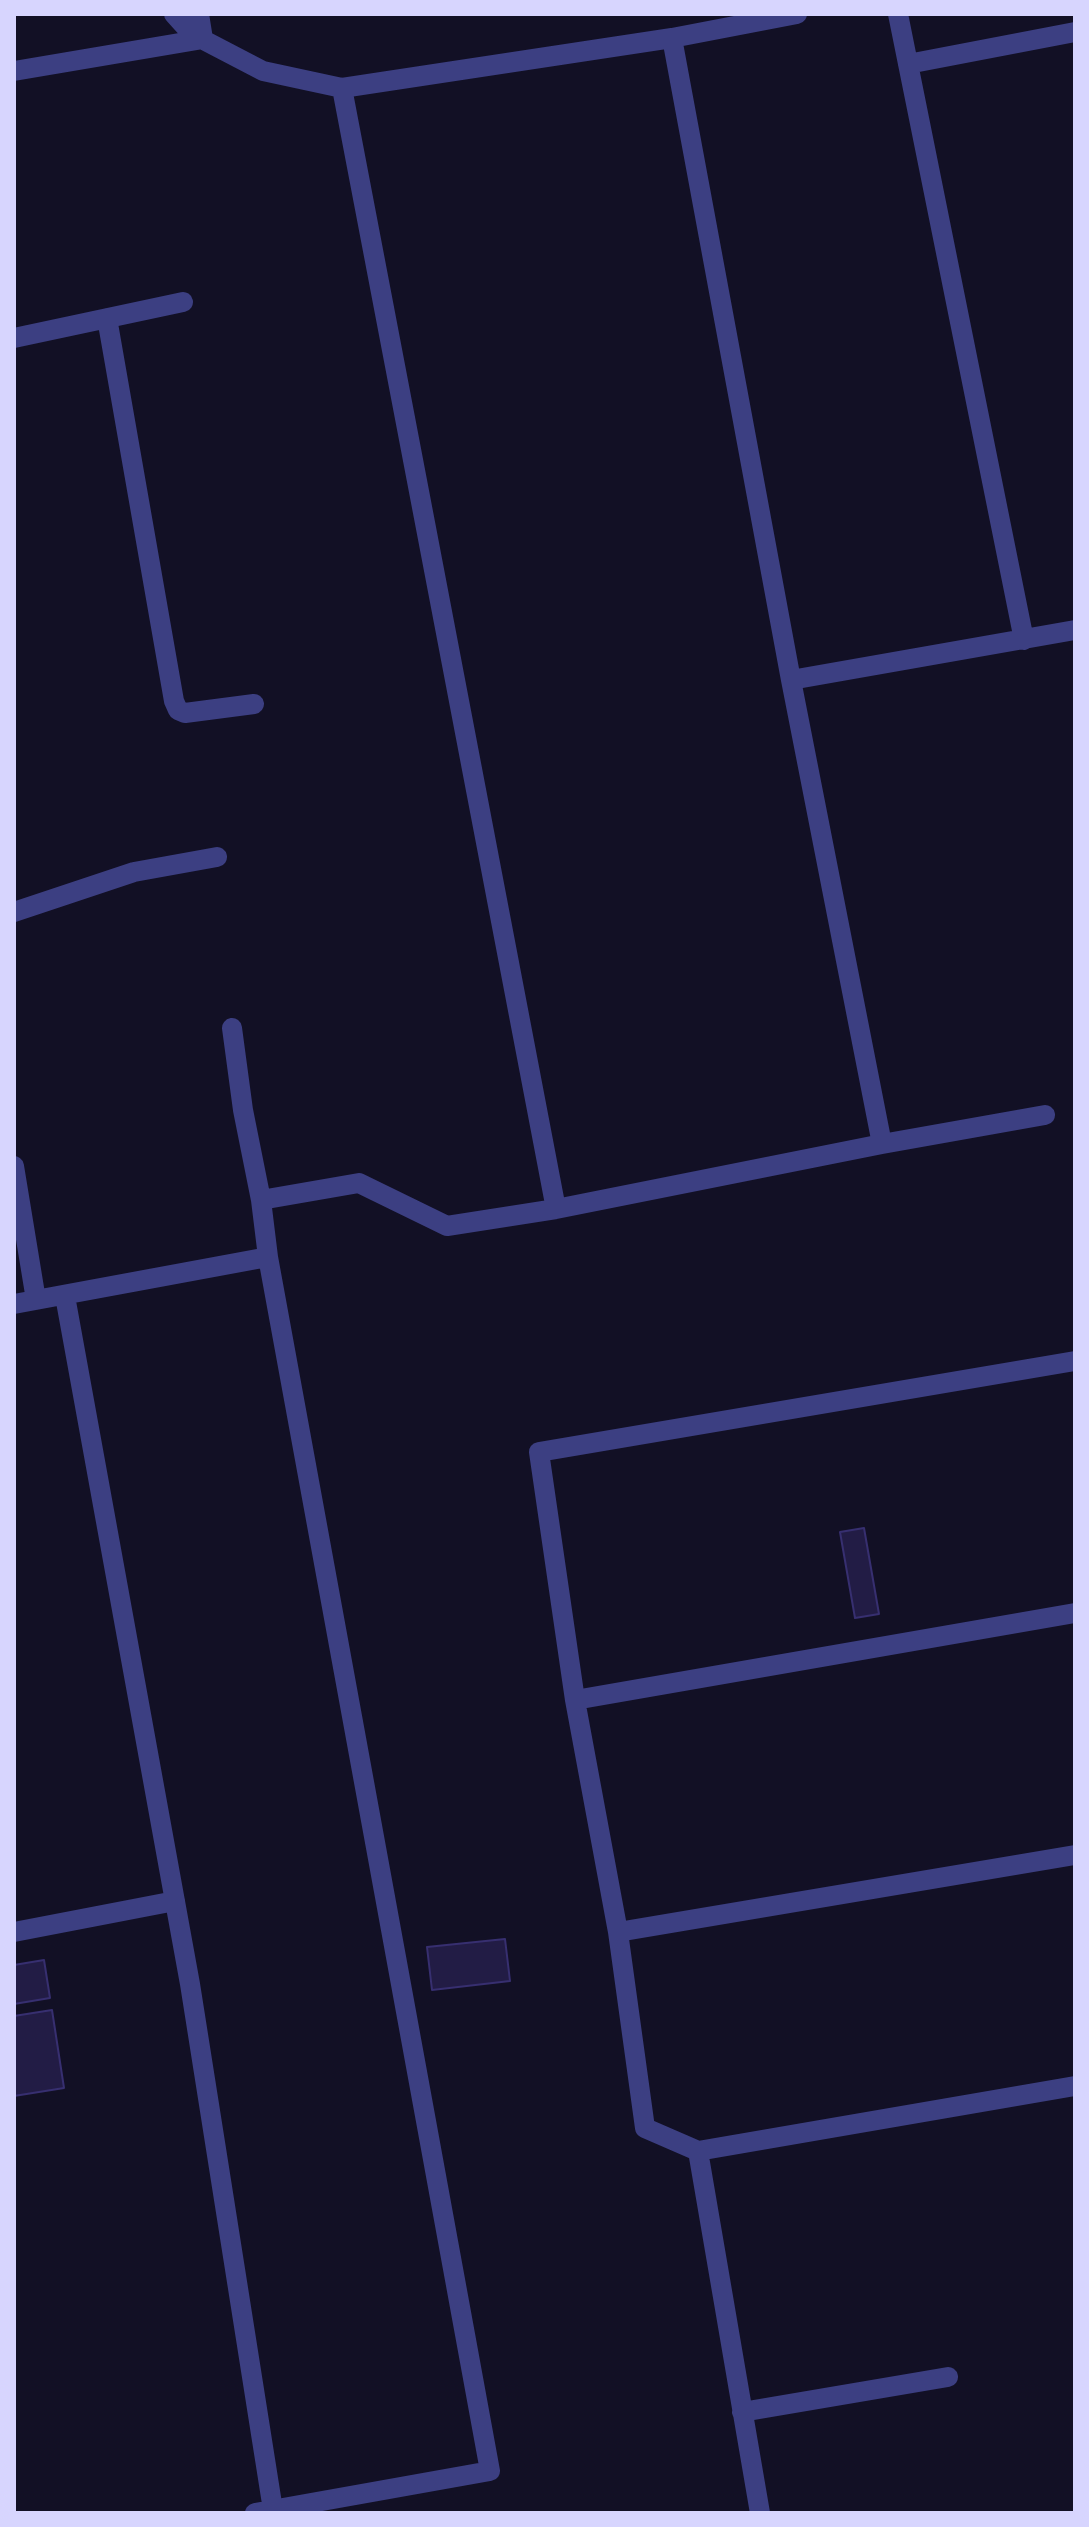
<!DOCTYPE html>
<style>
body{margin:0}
#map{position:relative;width:1089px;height:2527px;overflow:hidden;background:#121025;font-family:Arial,sans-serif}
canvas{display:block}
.frame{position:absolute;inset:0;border:16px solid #d7d5fe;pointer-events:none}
</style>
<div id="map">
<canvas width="1089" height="2527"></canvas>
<div class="frame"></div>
</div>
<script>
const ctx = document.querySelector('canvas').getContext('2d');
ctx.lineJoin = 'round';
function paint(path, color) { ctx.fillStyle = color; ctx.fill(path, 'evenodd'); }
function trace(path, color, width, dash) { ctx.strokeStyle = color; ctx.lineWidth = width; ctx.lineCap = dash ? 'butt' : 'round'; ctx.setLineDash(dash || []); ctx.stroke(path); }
const building = new Path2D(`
 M864,1528L879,1614L855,1618L840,1532Z
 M505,1939L510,1981L432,1990L427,1947Z
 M44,1960L50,1998L14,2004V1965Z
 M52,2010L64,2088L14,2096V2016Z`);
paint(building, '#221c45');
trace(building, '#372f70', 2);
trace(new Path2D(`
 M174,14L192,34L263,71L342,88L556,1209L447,1226L359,1183L261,1200L268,1257L490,2471L255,2513
 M898,14L1024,640
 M672,38L797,14
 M908,64L1075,32
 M14,71L203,39L199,14
 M342,88L672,38L791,680L882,1144
 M107,318L174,701L178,710L185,713L254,704
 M14,338L183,302
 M791,680L1075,630
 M14,912L134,872L217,857
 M232,1028L243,1110L261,1200
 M14,1166L36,1300
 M556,1209L882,1144L1045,1115
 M65,1296L190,1984L273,2510
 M14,1304L268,1257
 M1075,1361L539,1452L575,1700L618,1932L1075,1855
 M575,1700L1075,1613
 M14,1932L175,1901
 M618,1932L645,2128L698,2151L760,2513
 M698,2151L1075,2086
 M742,2412L948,2377`), '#3c3f82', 20);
</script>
